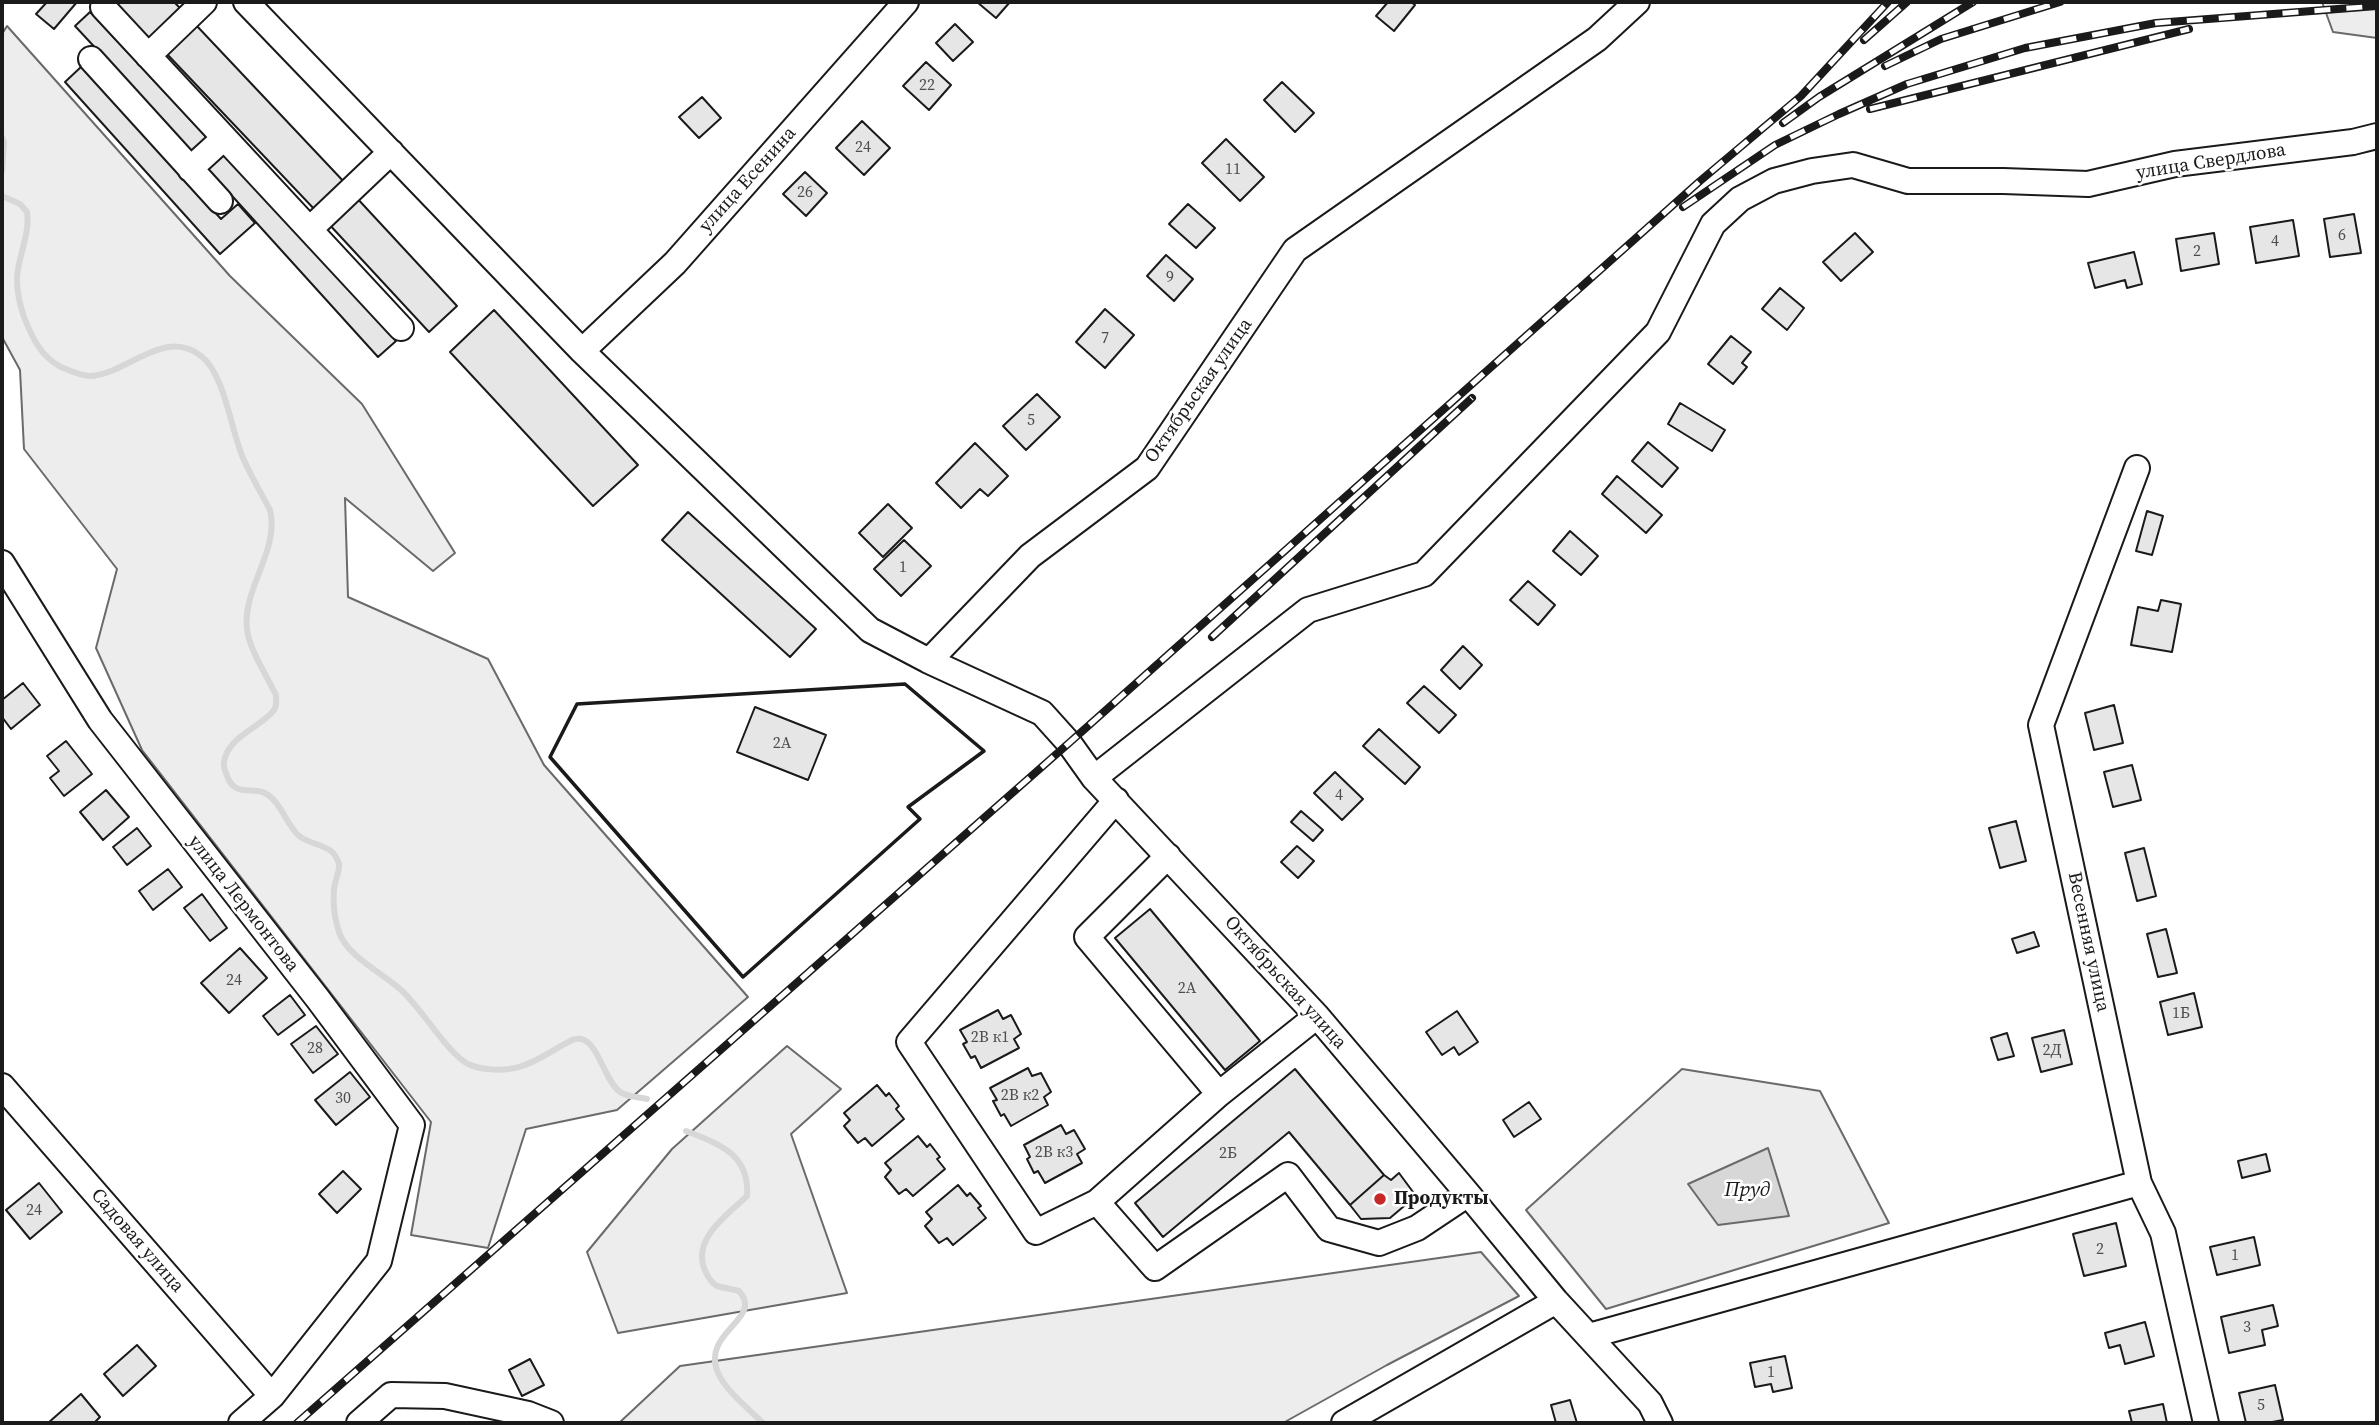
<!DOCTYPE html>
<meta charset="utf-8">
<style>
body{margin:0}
#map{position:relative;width:2379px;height:1425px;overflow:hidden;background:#fff;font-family:"Source Serif 4",serif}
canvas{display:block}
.frame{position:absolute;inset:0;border:4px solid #1a1a1a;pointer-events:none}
</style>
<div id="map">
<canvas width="2379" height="1425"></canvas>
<div class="frame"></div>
</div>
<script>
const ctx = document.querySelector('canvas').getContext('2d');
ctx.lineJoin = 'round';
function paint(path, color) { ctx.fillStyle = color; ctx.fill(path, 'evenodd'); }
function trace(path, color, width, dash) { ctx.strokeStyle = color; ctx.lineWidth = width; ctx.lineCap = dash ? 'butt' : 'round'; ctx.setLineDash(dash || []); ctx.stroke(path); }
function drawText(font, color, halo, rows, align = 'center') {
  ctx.font = font + ' "Source Serif 4",serif'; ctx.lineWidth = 5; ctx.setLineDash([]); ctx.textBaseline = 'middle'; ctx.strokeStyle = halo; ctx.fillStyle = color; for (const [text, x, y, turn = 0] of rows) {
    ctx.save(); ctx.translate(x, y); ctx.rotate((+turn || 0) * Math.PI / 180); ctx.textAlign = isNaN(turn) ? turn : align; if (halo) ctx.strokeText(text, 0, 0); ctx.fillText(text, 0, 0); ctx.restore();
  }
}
const green = new Path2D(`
 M2322,2H2377V38L2333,32Z
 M7,26L230,276L362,404L455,553L433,571L345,498L348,597L488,659L544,765L748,997L617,1110L526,1129L488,1248L411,1235L431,1122L142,750L96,648L117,569L24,449L20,370L2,337V34Z
 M787,1046L841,1089L791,1134L847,1293L618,1333L587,1252L672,1149Z
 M1682,1069L1820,1091L1889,1223L1606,1309L1526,1210Z
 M1481,1252L1519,1296L1387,1365L1283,1423H619L680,1366Z`);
paint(green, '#ededed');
trace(green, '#6a6a6a', 2);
const water = new Path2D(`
 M1768,1148L1789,1216L1718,1225L1688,1184Z`);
paint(water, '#d7d7d7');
trace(water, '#6a6a6a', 2);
trace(new Path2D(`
 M2,137L4,142L2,171
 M2,196L20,204L27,212C30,230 21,251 18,269C15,285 19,302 24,317C32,337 40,356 61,367C70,371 81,376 91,376C127,374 164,327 201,356C225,374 231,431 243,458C251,476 261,493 270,510C280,550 242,589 247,629C249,649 267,676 276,695C276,700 277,706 274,710C262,727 226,737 224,763C223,767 225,770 226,773C234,799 251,786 265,793C280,801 286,823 298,835C308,844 320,843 331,851C334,853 338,860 339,864C340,872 334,882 334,890C333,903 335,920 339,932C347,956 381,972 400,989C421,1007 447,1053 468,1064C480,1070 501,1071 515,1068C534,1064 554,1049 572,1040C597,1030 602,1079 620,1092C627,1097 639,1097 647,1099
 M686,1131C719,1144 750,1154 747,1196C728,1214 693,1238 704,1268C707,1275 710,1282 717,1286C724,1288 732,1289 739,1291C765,1320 698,1332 719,1375C728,1393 749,1409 763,1423`), '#d7d7d7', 6);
const building = new Path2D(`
 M47,2H77L54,29L36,14Z
 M113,2H174L181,9L150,40Z
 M977,2H1010L996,18Z
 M1388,2H1411L1415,5L1394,31L1376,16Z
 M90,12L209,140L194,154L75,26Z
 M955,24L973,42L953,61L936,43Z
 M196,25L346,184L317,212L166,53Z
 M926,62L951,85L929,110L903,86Z
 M82,66L221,219L238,204L255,223L220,254L65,82Z
 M1282,82L1314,113L1295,132L1264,100Z
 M702,97L721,118L699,138L679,117Z
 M862,121L890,148L864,175L836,148Z
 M1226,139L1264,177L1240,201L1202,163Z
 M222,150L396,341L378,357L205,166Z
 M805,172L827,193L806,216L783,194Z
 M355,196L457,306L429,332L327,222Z
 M1188,204L1215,228L1196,248L1169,224Z
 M2354,214L2361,253L2330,257L2324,219Z
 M2293,220L2299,256L2256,263L2250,227Z
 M1855,233L1873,252L1841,281L1823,262Z
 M2214,233L2219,264L2181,271L2176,239Z
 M2134,252L2142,284L2127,288L2125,280L2095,288L2088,263Z
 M1166,255L1193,279L1174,301L1147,276Z
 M1780,288L1804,308L1787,330L1762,309Z
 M1105,309L1134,335L1105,368L1076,342Z
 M494,310L638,465L593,506L450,352Z
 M1731,336L1751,352L1742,363L1747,367L1733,384L1708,364Z
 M1037,394L1060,417L1026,450L1003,426Z
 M1680,403L1725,430L1712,451L1668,424Z
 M1648,442L1678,468L1662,487L1632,461Z
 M975,443L1008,476L988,496L980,489L961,508L936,483Z
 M1617,476L1662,515L1646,533L1602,494Z
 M888,504L912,528L883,557L859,533Z
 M2147,511L2163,516L2152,555L2136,551Z
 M688,512L816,629L790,657L662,540Z
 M1570,531L1598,556L1581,575L1553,551Z
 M904,540L931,566L901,596L874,569Z
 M1528,581L1555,605L1538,625L1510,600Z
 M2161,600L2181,604L2172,652L2131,645L2138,607L2158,611Z
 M1463,646L1482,665L1460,689L1441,670Z
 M23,683L40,705L11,729L2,717V700Z
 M1424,686L1456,715L1439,733L1407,703Z
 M2114,705L2123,743L2094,750L2085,713Z
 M755,707L826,735L808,780L737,752Z
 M1379,729L1420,767L1405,784L1363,746Z
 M66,741L92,774L64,796L50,778L59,771L47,756Z
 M2132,765L2141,800L2113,807L2104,772Z
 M1335,772L1363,799L1342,820L1314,793Z
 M106,790L129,817L103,840L80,812Z
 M1301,811L1323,830L1313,841L1291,822Z
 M2016,821L2026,861L2000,868L1989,828Z
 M137,828L151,846L127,865L113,847Z
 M1297,846L1314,861L1298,878L1281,862Z
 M2144,848L2156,896L2137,901L2125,853Z
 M168,869L182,887L153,910L139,891Z
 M202,894L227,928L210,941L184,908Z
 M1150,909L1260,1041L1225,1070L1115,938Z
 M2166,929L2177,973L2158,977L2147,934Z
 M2034,932L2039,946L2017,953L2012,939Z
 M240,948L267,978L229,1013L201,983Z
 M2194,993L2202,1027L2168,1035L2160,1002Z
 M290,995L305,1015L278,1035L263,1016Z
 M998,1010L1003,1019L1011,1015L1021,1034L1014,1039L1019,1048L981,1068L975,1056L971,1058L963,1044L967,1042L960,1030Z
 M1457,1011L1478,1042L1459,1055L1454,1047L1442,1055L1426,1032Z
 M316,1026L338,1054L313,1073L291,1044Z
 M2064,1030L2072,1064L2041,1072L2032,1038Z
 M2007,1033L2014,1056L1998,1060L1991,1038Z
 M1028,1068L1032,1076L1041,1073L1051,1092L1044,1097L1048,1105L1011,1126L1004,1114L1001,1116L993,1101L997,1100L990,1088Z
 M1295,1069L1384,1175L1350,1205L1289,1132L1163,1237L1135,1203Z
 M350,1072L370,1097L336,1125L315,1100Z
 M877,1085L886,1096L889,1093L899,1106L896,1109L904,1119L872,1146L865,1138L858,1143L844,1126L850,1120L844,1113Z
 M1529,1102L1541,1119L1514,1137L1503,1120Z
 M1061,1125L1066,1134L1074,1130L1085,1149L1077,1154L1082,1163L1045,1183L1038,1171L1034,1173L1027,1159L1030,1157L1024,1145Z
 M918,1136L927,1147L930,1144L940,1157L937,1159L945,1169L913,1196L906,1189L899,1194L885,1177L891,1170L885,1163Z
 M2266,1154L2270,1171L2242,1178L2238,1161Z
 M343,1171L361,1189L337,1213L319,1194Z
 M1399,1173L1416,1196L1390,1218L1361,1219L1350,1205L1384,1175L1391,1180Z
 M39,1183L62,1212L30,1239L6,1210Z
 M958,1185L967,1196L970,1193L981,1206L978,1208L986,1218L953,1245L947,1238L939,1243L925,1226L932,1219L926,1212Z
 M2116,1223L2126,1266L2084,1276L2073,1234Z
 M2254,1237L2260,1265L2217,1275L2210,1247Z
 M2273,1305L2278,1326L2262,1330L2265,1345L2229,1353L2221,1317Z
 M2145,1322L2154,1356L2125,1364L2120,1345L2109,1348L2105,1333Z
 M137,1345L156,1366L123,1396L104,1374Z
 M1785,1356L1792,1388L1773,1392L1771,1384L1755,1387L1750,1363Z
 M530,1359L544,1385L522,1396L509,1370Z
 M2275,1385L2283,1420L2267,1423H2246L2239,1393Z
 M81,1394L100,1417L94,1423H48Z
 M1570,1400L1577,1423H1556L1551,1405Z
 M2163,1404L2167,1423H2132L2129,1411Z`);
paint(building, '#e6e6e6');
trace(building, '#1a1a1a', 2);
const minor = new Path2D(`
 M246,2L582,351L870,630L929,661L1042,713L1069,743L1094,778L1317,1016L1468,1194L1556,1301L1650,1403L1660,1423
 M103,7L401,328
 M148,56L204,2
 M91,59L220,201
 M190,169L224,138
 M310,229L391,152
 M582,351L675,263L906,2
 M2137,468L2041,725L2139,1183L2163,1233L2206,1423
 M2,563L100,720L318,999L412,1125L379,1261L272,1396L241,1423
 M929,661L1030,556L1147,468L1295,250L1597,39L1637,2
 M1094,778L1308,610L1424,574L1658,332L1713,224L1740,199L1774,181L1812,171L1853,165L1908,181H2003L2088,184L2175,164L2353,142L2377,136
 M1168,856L1087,937L1219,1094
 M1317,1016L1219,1094L1097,1202L1155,1268L1288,1175L1329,1229L1379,1243L1417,1228L1468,1194
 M2,1086L272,1396
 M1097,1202L1036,1232L909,1042L1116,800
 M1589,1336L2139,1183
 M359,1423L391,1395L445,1396L528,1414L551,1423
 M1344,1423L1556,1301`);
trace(minor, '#1a1a1a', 28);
trace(minor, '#fff', 24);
const rail = new Path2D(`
 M1864,40L1907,2
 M1885,66L1941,39L2060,2
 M1870,109L2189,29
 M1783,123L1819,97L1973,2
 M1683,207L1775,145L1839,114L1907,84L2025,48L2156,23L2377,6
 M1212,637L1472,398
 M297,1423L1069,743L1700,181L1801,96L1888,2`);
trace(rail, '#1a1a1a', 8);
trace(rail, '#fff', 5, [16]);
trace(new Path2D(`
 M905,684L984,751L908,807L920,819L743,977L550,757L577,704Z`), '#1a1a1a', 3.5);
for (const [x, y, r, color] of [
 [1380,1199,7,"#c62828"]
]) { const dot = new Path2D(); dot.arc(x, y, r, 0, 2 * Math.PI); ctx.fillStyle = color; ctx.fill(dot); trace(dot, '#fff', 2.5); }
drawText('16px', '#4d4d4d', null, [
 ["22",927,86],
 ["24",863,148],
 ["11",1233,170],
 ["26",805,193],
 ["6",2342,236],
 ["4",2275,242],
 ["2",2197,252],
 ["9",1170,278],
 ["7",1105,339],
 ["5",1031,421],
 ["1",903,568],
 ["2А",782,744],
 ["4",1339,796],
 ["24",234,981],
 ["2А",1187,989],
 ["1Б",2181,1014],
 ["2В к1",990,1038],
 ["28",315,1049],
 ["2Д",2052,1051],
 ["2В к2",1020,1096],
 ["30",343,1099],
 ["2В к3",1054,1153],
 ["2Б",1228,1154],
 ["24",34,1211],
 ["2",2100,1250],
 ["1",2235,1256],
 ["3",2247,1328],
 ["1",1771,1373],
 ["5",2261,1406]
]);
drawText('19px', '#1a1a1a', '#fff', [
 ["улица Свердлова",2211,162,-9],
 ["улица Есенина",748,180,-48],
 ["Октябрьская улица",1199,391,-55],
 ["улица Лермонтова",243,904,52],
 ["Весенняя улица",2088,942,78],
 ["Октябрьская улица",1285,983,48],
 ["Садовая улица",137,1241,49]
]);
drawText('bold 19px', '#1a1a1a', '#fff', [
 ["Продукты",1394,1199]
], 'left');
drawText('italic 21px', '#1a1a1a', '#fff', [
 ["Пруд",1747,1191]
]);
</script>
